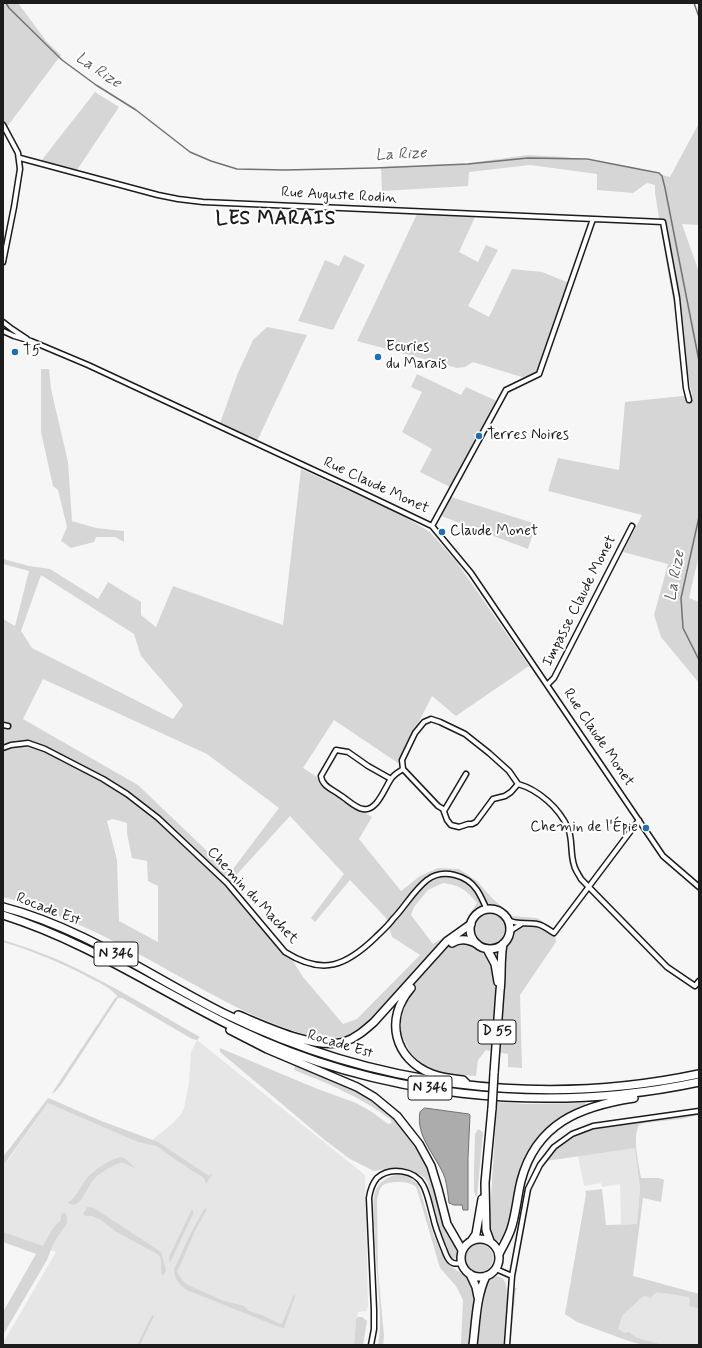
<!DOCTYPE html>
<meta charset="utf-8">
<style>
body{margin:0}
#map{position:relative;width:702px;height:1348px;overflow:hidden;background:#f6f6f6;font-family:Mynerve,sans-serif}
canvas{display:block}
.frame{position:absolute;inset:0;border:4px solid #1c1c1c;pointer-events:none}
</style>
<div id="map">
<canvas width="702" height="1348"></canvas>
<div class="frame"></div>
</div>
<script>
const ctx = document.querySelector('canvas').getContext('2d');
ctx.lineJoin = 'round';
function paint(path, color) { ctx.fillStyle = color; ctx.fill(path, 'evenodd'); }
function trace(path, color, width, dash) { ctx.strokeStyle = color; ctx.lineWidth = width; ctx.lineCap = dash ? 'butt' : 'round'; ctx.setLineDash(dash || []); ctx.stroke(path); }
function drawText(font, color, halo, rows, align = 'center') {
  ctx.font = font + ' Mynerve,sans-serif'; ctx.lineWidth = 4; ctx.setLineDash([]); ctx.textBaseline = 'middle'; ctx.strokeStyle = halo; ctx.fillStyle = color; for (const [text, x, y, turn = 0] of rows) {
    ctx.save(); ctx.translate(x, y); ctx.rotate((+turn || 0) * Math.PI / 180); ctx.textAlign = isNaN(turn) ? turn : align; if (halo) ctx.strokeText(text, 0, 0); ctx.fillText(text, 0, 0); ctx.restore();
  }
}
paint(new Path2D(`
 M197,1040L365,1175L368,1306L366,1311L358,1312L357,1318L356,1319L354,1345H3V1343L56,1252L3,1232V1165L9,1159L51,1099L101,1121L152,1140L173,1123L182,1113L184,1108L189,1083L191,1052Z
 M635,1147L640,1189L637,1224H621L620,1184L602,1187L601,1183L584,1186L578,1156Z
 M633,1276L699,1294V1345H643L614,1336Z`), '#e6e6e6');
paint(new Path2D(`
 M3,3H18L47,42L61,55L4,131Z
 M95,92L119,107L77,170L41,161Z
 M699,123V225L682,224L699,272V555L689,598L699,602V683L661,637L654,615L668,564L623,552L642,515L548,491L558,458L619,470L625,402L692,395L669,278L655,193V185L647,183L633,193L597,190V174L530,165L469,172L468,186L382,191L381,167L455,165L528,155L565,157L631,167L670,177Z
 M417,214L475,217L459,252L478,262L486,245L498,250L468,306L489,317L512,269L542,272L569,283L539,369L533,375L525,378L473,362L465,367L457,368L357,341Z
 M344,255L365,265L333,330L298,321L325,260L339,266Z
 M267,327L307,335L257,441L220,423L238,373L253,340Z
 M49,369L51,389L68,462L72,521L96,528L124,531V542L115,537H96L94,542L71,548L61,541L67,527L58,490L53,486L41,432V369Z
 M417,374L461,395L466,387L497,401L450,487L420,472L432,449L402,432L422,392L411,387Z
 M301,469L402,515L430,532L456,561L529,666L456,716L432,696L398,763L334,720L303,768L317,777L320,784L372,817L359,839L401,891L420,876L438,868L459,869L477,881L492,898L512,916L537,918L554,929L556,942L520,995L522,1068L508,1067V1054L486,1050L478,1060L476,1076L447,1074L422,1066L410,1052L401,1034V1014L407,1001L397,991C383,1006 362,1033 341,1037C325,1041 309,1035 294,1031C230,1010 173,970 113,941C80,924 38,906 3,897V619L15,626L29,571L3,564V559L29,566L50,569L98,599L108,582L141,602V615L156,627L173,586L283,625ZM41,575L134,634L141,656L183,705L173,719L32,648L21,631ZM43,679L207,754L279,808L230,873L138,785L23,719ZM290,816L344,874L311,918L315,922L350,880L386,918L392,937L420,955L357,1019L343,1024L303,977L283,945L229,883ZM113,819L127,823V833L132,858L147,861L148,881L158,886V942L119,921L117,860L107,821ZM443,883C460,885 466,890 477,903L462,926L433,944L411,915L414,907L428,890Z
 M451,497L536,524L528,549L441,516Z
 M3,940C23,946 42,953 61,961C109,983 154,1011 200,1037L197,1040L192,1039L122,998H118L61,1085L55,1092L52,1093L115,998L118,997C111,988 100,983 90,978C62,963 33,951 3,942Z
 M220,1048L315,1088L356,1103L372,1112L388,1124L392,1123L390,1119C359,1096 329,1084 294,1070L295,1065C361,1091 407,1109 432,1181C436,1193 438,1205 441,1217C442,1221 443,1227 446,1231C452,1242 459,1244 457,1258L453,1259L450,1257L439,1227L428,1183L424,1177L411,1170L402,1168H392L374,1171L350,1159L326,1141L220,1052Z
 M48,1098L101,1121L158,1142L209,1176L213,1173L206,1184L204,1178L176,1160L157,1146L138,1142L48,1103L8,1159L3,1165V1157Z
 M497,1102L525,1104L585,1103L586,1105C551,1120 528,1142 518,1180C514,1197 511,1216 506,1234L502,1241C494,1242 491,1235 489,1229Z
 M699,1113V1115L681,1119L644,1123L639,1125C632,1138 639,1164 641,1178H659L664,1180L661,1202L643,1198L633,1276L699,1294V1309L690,1306L689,1304L690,1300L689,1297L657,1292L650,1298L645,1296L639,1299L637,1302L628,1310L622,1316L618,1329L625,1333L629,1332L637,1338L663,1345H643L626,1340L577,1322L565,1314L586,1194L585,1191L602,1189L606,1225L637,1224L640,1189L635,1148L546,1161C571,1127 603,1126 641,1121C661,1119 680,1116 699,1113Z
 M478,1129L483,1132L477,1197L475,1195L474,1191V1168L475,1134Z
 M122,1157L128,1161L135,1168C131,1167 127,1164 123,1163C119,1162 115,1165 111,1167C105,1170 98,1174 93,1180C86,1188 80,1213 67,1202C76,1201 83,1180 91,1174C99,1167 112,1158 122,1157Z
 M398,1174L407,1176L418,1184L434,1236L445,1261L450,1266L464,1275L469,1280L472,1285L474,1298L468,1345H461L463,1300L456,1286L440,1268L419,1196C418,1194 417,1189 416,1187C411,1181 388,1180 382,1186C379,1189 378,1196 377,1200L378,1271L384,1336L383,1345H378C382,1325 379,1303 378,1284C376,1263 375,1243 374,1222C374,1213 372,1201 375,1192C379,1181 388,1177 398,1174Z
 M87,1207L94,1208L161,1252L166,1270L164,1275H162C160,1268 163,1261 159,1255L115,1231L101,1220L92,1216H85L83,1214Z
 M205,1208L207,1209L195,1231L179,1268L177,1272L179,1275L184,1282L188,1285L224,1301L244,1306L249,1311L262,1315L280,1324L283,1322L294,1294L295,1296L284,1328L279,1327L187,1290C180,1286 173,1277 174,1269L193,1229Z
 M192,1209L193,1212V1214L170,1263L169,1257Z
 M65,1213L67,1217V1223L54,1242L47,1260L3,1335V1312L36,1254L3,1242V1232L43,1246L53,1228L61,1220V1214Z
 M465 1258a14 14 0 1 1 28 0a14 14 0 1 1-28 0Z
 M498,1276C501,1277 504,1279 505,1282C510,1297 505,1329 504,1345H477L486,1285L492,1278Z
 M513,1287L518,1289H516L510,1345H508Z
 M152,1315L154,1316L140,1345H137Z
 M358,1317H362L367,1321L363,1345H354L356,1319Z`), '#d6d6d6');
const water = new Path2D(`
 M425,1108L469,1114L470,1115L468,1158V1210H463L462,1205H454L449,1203C448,1194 447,1186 445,1178C437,1156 415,1137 420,1112Z`);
paint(water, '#acacac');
trace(water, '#727272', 1);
trace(new Path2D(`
 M6,3L9,8L62,60L96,85L136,110L190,152L211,161L237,169L285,170L375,168L468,164L528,158L587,159L659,173L662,176L665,188L699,361
 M694,3L699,17
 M699,517L681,598L683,628L699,660`), '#727272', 1.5);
const minor = new Path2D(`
 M3,125L18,153L20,169L14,207L3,262
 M20,158L158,195L178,199L203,202L663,222L677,298L686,388L689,400
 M3,322L12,329L27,339
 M3,331L14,336L31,341L88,365L346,485L432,526L471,573L663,856L699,887
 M432,526L506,390L539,374L593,219
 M547,685L554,678L632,526
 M3,725L8,726
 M3,748L11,745L28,743L45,749L103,779L127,794L158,818L227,883L285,952C323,976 346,966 376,937C382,931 388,926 393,919C405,907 413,891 427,880C443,868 467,875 477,890C481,896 484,903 487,910
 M391,779L368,766L348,752L336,750L321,776C322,786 332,789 340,795C347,799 355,808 363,809C377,812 385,787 391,779C394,774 399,772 403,769
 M518,784L509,771L489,753L465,734L440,722L431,719L424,722L415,733L402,760L403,769L438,806L443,809L447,820L451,825L459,827L468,824H472L476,822L493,799L505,796L511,792L518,784C539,790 559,808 568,828C573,840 570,853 574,865C575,870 579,875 581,879L667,967L695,986L699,981
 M444,811L466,774
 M508,920C517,925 527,922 537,924C543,925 549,930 554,933L639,820
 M510,931L521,924
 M496,1269L512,1276L528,1189L540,1165L554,1147L572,1134L593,1126L699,1111
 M371,1345L374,1329V1310L369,1198C370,1191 372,1184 377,1178C390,1166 415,1170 423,1185C428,1194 430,1207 433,1217C435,1227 439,1237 443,1247C445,1251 446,1257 450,1261C453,1264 457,1264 461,1263
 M507,1345L512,1276`);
const primary = new Path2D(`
 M470 929a20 20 0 1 1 40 0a20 20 0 1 1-40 0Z
 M487,949L495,964L498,982
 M494,1073L500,991C502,975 500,960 503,944
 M461 1258a19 19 0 1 1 38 0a19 19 0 1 1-38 0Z
 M472,1240L476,1234L482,1199
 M490,1241L486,1230L485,1183L492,1108
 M470,1274L476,1287L478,1297
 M473,1345C476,1322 476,1297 486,1276`);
const trunk = new Path2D(`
 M3,907C84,928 151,977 225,1014C372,1086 539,1108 699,1074
 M3,915C88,942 156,989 235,1028C377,1097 544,1115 699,1082
 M452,943C460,938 468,939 477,944
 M411,988C384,1019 394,1059 432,1074C442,1078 453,1079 463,1080L466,1083
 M238,1015C265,1026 315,1050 344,1042C356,1038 365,1030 374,1022L447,941L471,924
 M230,1030L267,1049L357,1087L374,1097L397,1116L419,1144L431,1166L438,1189L447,1224L462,1250
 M499,1254C503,1246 508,1238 511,1229C516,1214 517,1197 521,1181C536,1123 581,1106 634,1098`);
trace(minor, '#1c1c1c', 7);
trace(primary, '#1c1c1c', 10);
trace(trunk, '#1c1c1c', 10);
trace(minor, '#fff', 4);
trace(primary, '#fff', 7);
trace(trunk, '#fff', 7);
const primaryBridge = new Path2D(`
 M492,1108L494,1073`);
trace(primaryBridge, '#1c1c1c', 10, []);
trace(primaryBridge, '#fff', 7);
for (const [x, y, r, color] of [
 [15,352,4,"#1f6fb2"],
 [378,357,4,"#1f6fb2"],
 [479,436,4,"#1f6fb2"],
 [442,532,4,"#1f6fb2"],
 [646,828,4,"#1f6fb2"]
]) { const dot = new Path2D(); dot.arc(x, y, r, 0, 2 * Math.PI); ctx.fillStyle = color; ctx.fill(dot); trace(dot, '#fff', 1.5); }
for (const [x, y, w] of [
 [116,954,44],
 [497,1032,38],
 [430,1088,44]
]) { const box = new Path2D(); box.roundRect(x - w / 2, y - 12, w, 24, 3); ctx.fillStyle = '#fff'; ctx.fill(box); trace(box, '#1c1c1c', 1); }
drawText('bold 14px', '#1c1c1c', null, [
 ["N 346",116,954],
 ["D 55",497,1032],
 ["N 346",430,1088]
]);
drawText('15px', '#1c1c1c', '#fff', [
 ["Rue Auguste Rodin",339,196,3],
 ["Rue Claude Monet",376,486,25],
 ["Impasse Claude Monet",580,601,-63],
 ["Rue Claude Monet",598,738,56],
 ["Chemin du Machet",252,896,47],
 ["Rocade Est",48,910,21],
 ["Rocade Est",340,1045,17]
]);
drawText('15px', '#1c1c1c', '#fff', [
 ["Ecuries",386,348],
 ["du Marais",386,365],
 ["T5",23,352],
 ["Terres Noires",487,436],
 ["Claude Monet",450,532],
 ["Chemin de l'Épie",638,828,"right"]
], 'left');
drawText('italic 16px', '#5d5d5d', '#fff', [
 ["La Rize",98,71,34],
 ["La Rize",401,155,-3],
 ["La Rize",676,576,-80]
]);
ctx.letterSpacing = '1px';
drawText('bold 19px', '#1c1c1c', '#fff', [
 ["LES MARAIS",276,220]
]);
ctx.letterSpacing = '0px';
</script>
